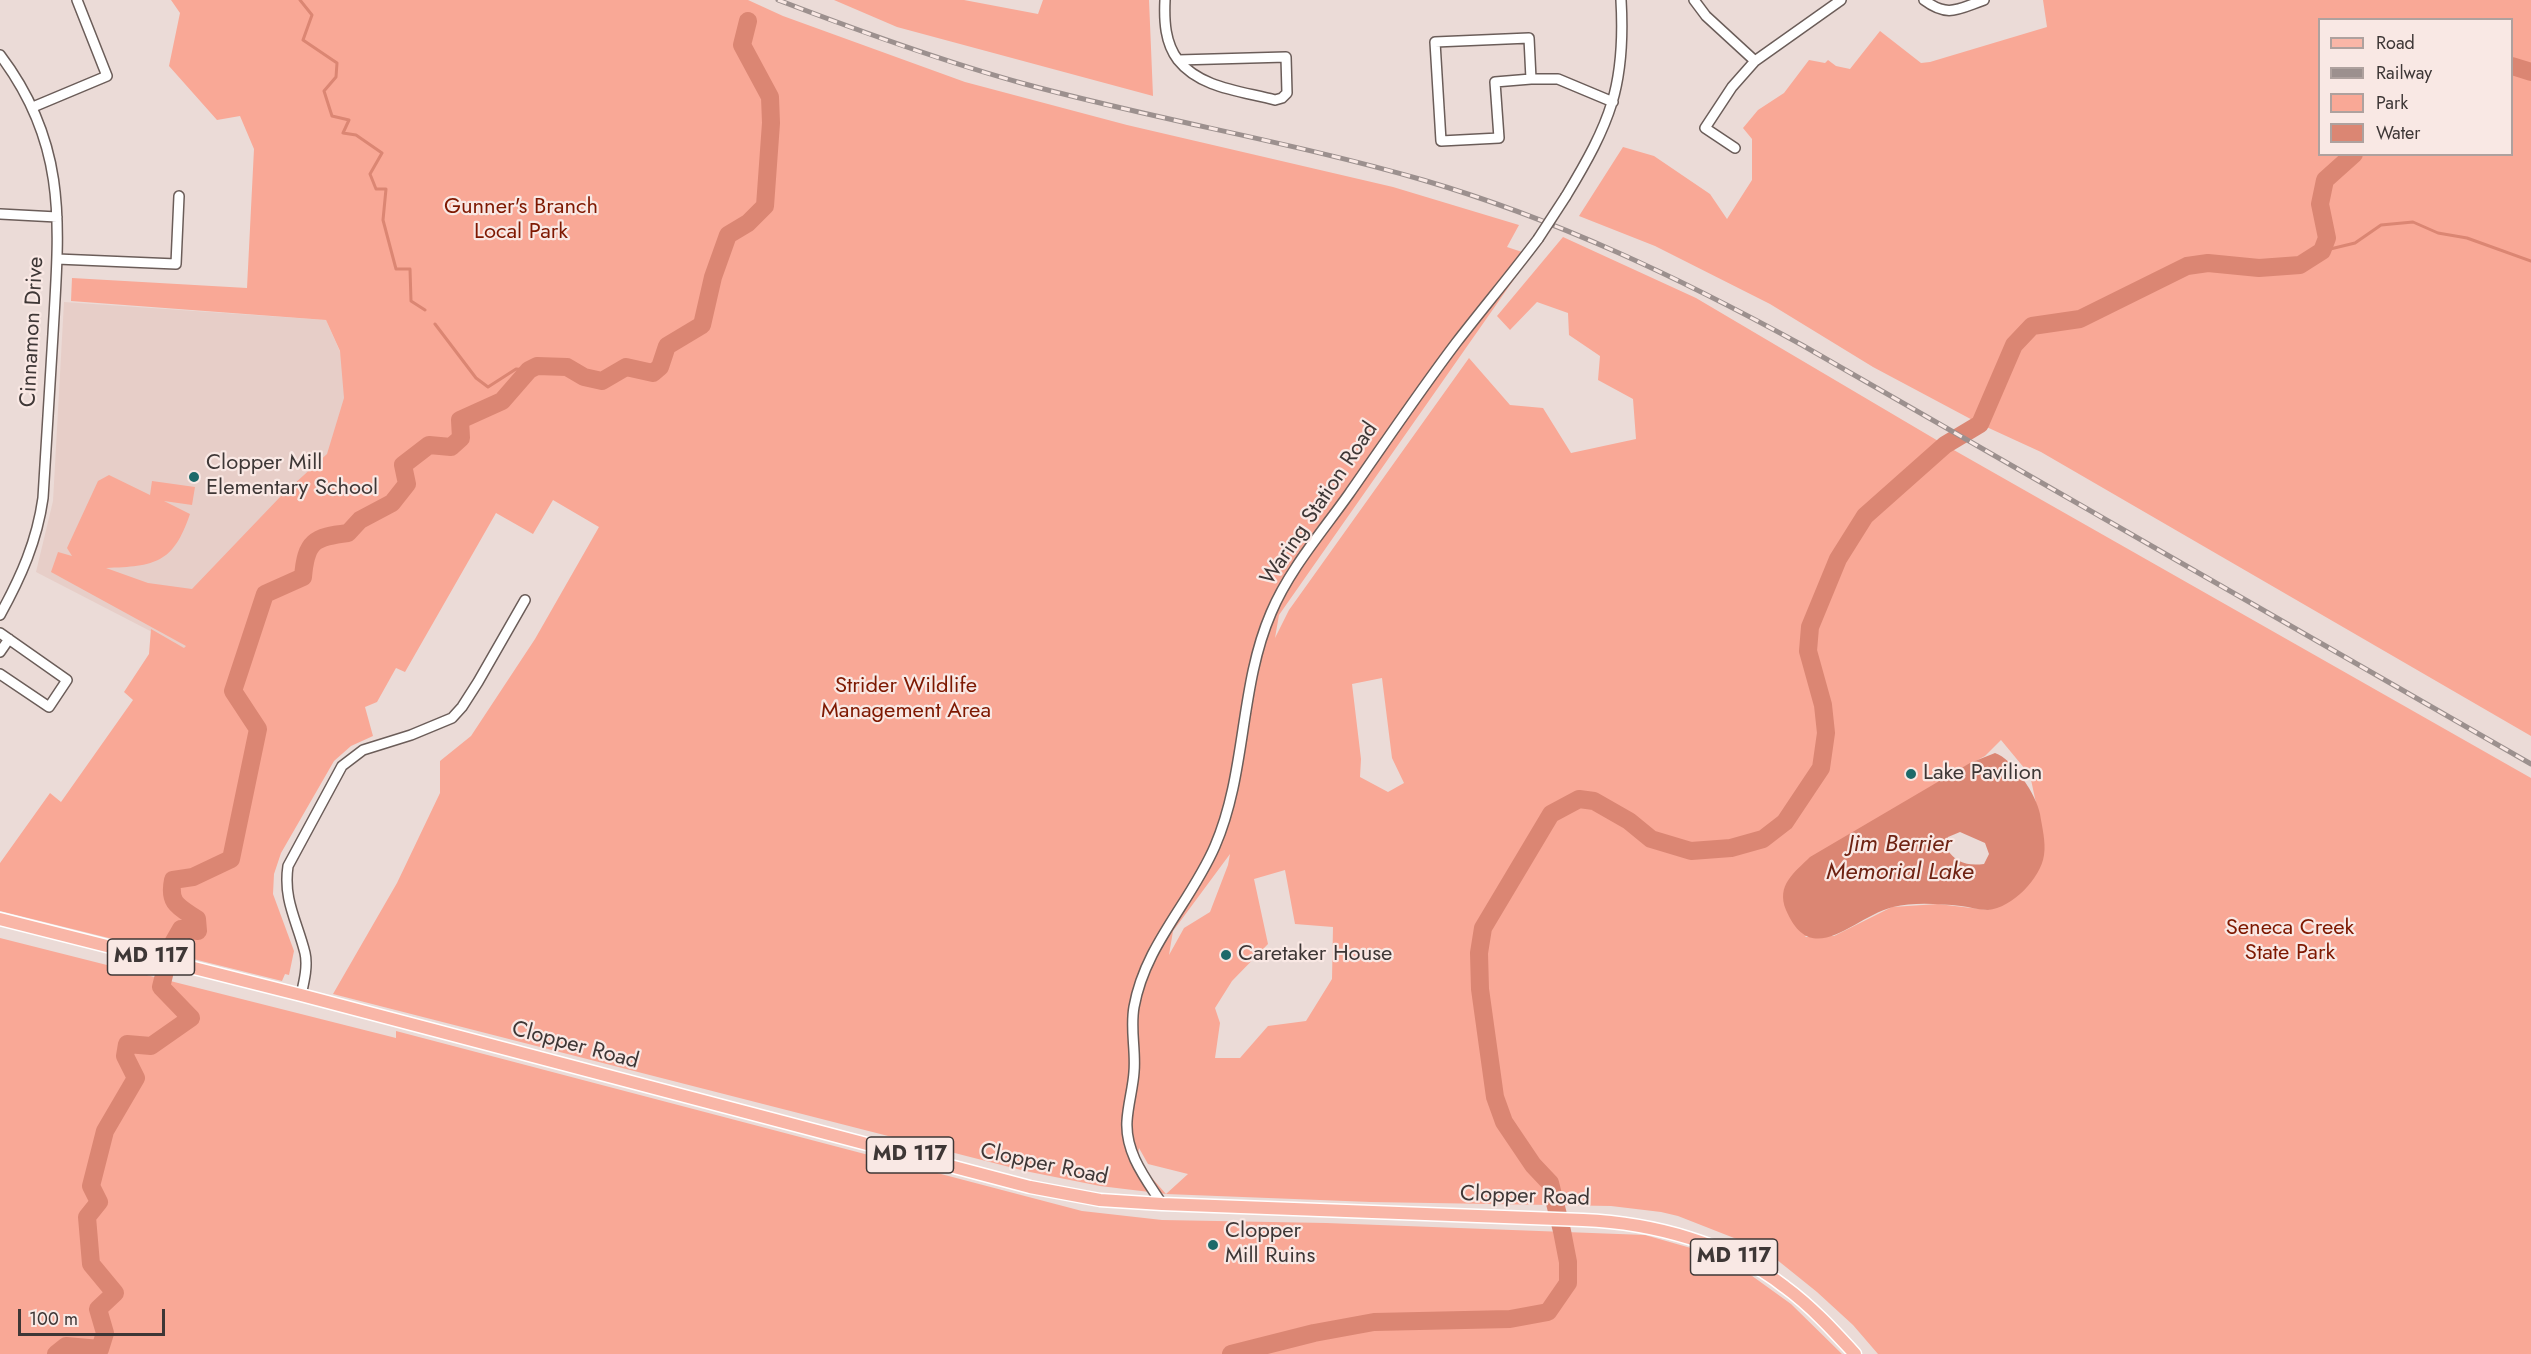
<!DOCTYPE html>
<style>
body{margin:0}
#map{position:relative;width:2531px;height:1354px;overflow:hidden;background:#ebdbd7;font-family:Jost,sans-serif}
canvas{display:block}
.legend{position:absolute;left:2318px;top:18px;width:195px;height:138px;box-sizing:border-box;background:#f9e8e4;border:2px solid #aea19e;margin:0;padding:8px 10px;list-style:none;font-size:18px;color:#3e3736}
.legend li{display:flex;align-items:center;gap:12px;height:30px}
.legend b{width:30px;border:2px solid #aea19e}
.scale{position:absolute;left:18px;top:1309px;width:147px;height:27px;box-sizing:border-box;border:3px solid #3e3736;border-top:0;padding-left:8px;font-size:18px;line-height:21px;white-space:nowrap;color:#3e3736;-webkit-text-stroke:4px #f9e8e4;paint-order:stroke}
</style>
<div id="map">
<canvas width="2531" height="1354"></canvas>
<ul class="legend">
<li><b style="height:8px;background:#f9b6a7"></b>Road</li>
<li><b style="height:8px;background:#9c908e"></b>Railway</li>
<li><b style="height:16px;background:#f9a896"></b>Park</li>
<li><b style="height:16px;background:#db8673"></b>Water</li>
</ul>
<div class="scale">100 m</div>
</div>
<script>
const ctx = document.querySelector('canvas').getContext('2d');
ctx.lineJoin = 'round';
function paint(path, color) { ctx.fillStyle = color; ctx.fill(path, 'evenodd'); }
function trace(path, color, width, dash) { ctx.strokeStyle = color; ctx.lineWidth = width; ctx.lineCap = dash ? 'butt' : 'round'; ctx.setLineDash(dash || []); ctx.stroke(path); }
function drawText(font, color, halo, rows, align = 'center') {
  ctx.font = font + ' Jost,sans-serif'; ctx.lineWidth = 4.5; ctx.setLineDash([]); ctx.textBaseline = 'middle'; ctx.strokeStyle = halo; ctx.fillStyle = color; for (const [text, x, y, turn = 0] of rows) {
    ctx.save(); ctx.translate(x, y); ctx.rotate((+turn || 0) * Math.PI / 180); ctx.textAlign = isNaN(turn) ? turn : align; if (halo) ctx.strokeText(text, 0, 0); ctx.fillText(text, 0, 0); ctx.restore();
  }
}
paint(new Path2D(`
 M64,302L326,320L366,411L185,649L36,572L53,501Z`), '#e7cec8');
paint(new Path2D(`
 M171,0H748L783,16L965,82L1127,125L1393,187L1519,225L1507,247L1531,255L1279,615L1275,638L1289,610L1469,358L1510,405L1543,408L1571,453L1636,439L1633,399L1598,380L1600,356L1569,335L1568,313L1537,302L1510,330L1497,316L1563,237L1696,298L1945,445L2531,778V1354H1878L1853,1325L1817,1292L1776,1259L1757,1247L1678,1216L1661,1212L1611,1206L1371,1202L1166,1194L1100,1186L1025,1171L333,994L397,883L440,793V761L471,736L535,639L599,527L553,500L533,534L496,513L405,672L396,668L377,702L365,707L373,736L351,746L334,761L281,853L274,874L273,894L294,951L289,975L285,974L282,981L0,911V863L50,793L61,802L133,700L124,692L149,654L151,629L184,648L186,646L51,572L58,552L72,556L67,548L98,481L109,475L150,495L152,481L195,487L192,505L164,501L190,514C173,564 155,566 106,568L148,583L192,589L281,496L327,454L344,398L340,351L326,320L71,301L72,278L247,288L254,149L240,116L217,120L169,66L180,13ZM1382,678L1392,758L1404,783L1388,792L1360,777L1361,759L1352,684ZM2001,740L2030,775L2043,836L2035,876L2023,889L2014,898L1988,910L1938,904L1892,907L1834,936L1805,937L1946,777L1985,756ZM1230,854L1228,865L1210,912L1184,928L1169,955L1173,931ZM1285,870L1295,924L1333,927L1332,979L1306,1021L1268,1026L1240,1058H1215L1220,1023L1215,1008L1232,981L1268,944L1254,879ZM1139,1148L1148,1164L1188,1174L1166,1194L1137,1161Z
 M834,0H964L1038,14L1043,0H1149L1153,96L897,27Z
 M2043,0H2531V736L2041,452L1980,424L1873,367L1770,304L1655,246L1579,216L1623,147L1654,156L1710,194L1727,219L1752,180V139L1743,128L1758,110L1784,93L1809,60L1825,63L1828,60L1836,66L1850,69L1880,31L1921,63L1930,62L2047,27ZM2320,20H2512V154H2320Z
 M0,938L396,1038V1031L1082,1211L1162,1220L1326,1223L1645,1235L1705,1252L1748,1273L1791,1304L1842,1354H0Z`), '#f9a896');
paint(new Path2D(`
 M1995,753C2013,759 2037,796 2040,814C2042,827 2046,842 2044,855C2041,878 2012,908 1988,910C1979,910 1970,907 1961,906C1939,904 1914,902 1893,907C1853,917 1812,971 1786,910C1776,885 1794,873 1810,857L1970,763ZM1960,832L1985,843L1989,854L1984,864C1967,866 1956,863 1946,848L1948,837Z`), '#db8673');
trace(new Path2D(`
 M300,0L312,15L303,40L337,63L336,77L324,91L332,116L349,120L343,133L356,135L382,153L370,174L376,189H386L383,220L396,269H410L411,301L425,310
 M2322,251L2355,243L2381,225L2413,222L2438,233L2467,238L2531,261
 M435,324L476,378L488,387L516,369L529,370`), '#db8673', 3);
trace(new Path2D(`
 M2512,66L2531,72
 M169,950L181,929L198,931L197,919C179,907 168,904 173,880L193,877L231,859L258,729L233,691L265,594L303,577C306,541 314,537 348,533L360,520L392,503L407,484L403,465L429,445L451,447L461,438L460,420L502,401L529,370L537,366L567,367L584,377L602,381L626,367L653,373L660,367L667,346L702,325L713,277L728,235L748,223L765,206L771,123L770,97L742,45L748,21
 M56,1354L66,1346L100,1349L105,1333L98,1309L115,1293L91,1264L87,1217L99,1202L91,1186L105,1131L136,1078L125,1056L127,1044L151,1046L191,1018L161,987L164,975
 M1231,1354L1314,1333L1374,1322L1510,1319L1548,1312L1568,1283V1262L1562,1231L1550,1183L1533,1165L1504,1122L1495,1097L1480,989L1479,953L1483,928L1551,814L1579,799L1594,801L1629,821L1651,839L1691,851L1731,848L1763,839L1785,822L1821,768L1826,733L1823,705L1808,651L1810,627L1838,559L1865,516L1945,445L1980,424L2014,345L2032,326L2080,319L2187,266L2208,263L2259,268L2300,265L2322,251L2327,238L2320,204L2325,180L2354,154`), '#db8673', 18);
const minor = new Path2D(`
 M1165,0C1164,21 1165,43 1178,60L1286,57L1287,93L1282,98L1275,100C1241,91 1200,88 1178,60
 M1694,0L1706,16L1755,61
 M1924,0C1948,18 1958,9 1984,0
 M0,55C69,146 59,227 53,334C50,389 46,443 43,498C37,541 21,577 0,615
 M1531,79L1495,82L1499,138L1441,141L1435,42L1529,38L1531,79H1558L1613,102
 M33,107L107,76L77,0
 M1735,148L1705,128L1732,87L1755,61L1841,0
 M1566,196C1610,123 1626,86 1621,0
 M0,214L57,217
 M57,259L176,264L179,196
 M0,633L67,680L49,707L0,674
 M0,652L9,639
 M301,995C304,982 308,966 305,953C297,921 283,900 288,866L342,766L363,750L411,735L452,718L462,707L478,682L525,600
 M1162,1204C1146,1179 1125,1153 1127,1121C1128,1104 1133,1088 1134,1072C1136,1050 1130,1029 1134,1007C1145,945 1191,902 1215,846C1247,772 1239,687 1271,613C1289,570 1322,532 1349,494C1384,444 1419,392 1456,343C1483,308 1511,275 1538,239`);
const major = new Path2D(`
 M0,919L301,995L1030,1187L1100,1200L1162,1204L1583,1220C1653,1223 1729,1243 1785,1287C1811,1306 1833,1330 1855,1354`);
trace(minor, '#6b5d59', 12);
trace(major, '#fff', 15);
trace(minor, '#fff', 9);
trace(major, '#f9b6a7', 12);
const rail = new Path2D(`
 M778,0C859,31 941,61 1025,84C1157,120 1292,142 1423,180C1556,219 1680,278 1802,345L2531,764`);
trace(rail, '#9c908e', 5);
trace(rail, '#f9e8e4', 3, [9]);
const minorBridge = new Path2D(`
 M1538,239L1566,196`);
trace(minorBridge, '#6b5d59', 12, []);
trace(minorBridge, '#fff', 9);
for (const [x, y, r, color] of [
 [194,477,6,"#1d6a6a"],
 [1911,774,6,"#1d6a6a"],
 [1226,955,6,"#1d6a6a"],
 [1213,1245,6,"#1d6a6a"]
]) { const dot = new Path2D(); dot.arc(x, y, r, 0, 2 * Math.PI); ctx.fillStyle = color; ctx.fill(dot); trace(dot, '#f9e8e4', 2); }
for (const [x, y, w] of [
 [151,957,87],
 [910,1155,87],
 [1734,1257,87]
]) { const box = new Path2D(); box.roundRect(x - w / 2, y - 18, w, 36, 4.5); ctx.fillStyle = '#f9e8e4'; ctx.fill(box); trace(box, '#3e3736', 1.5); }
drawText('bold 21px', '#3e3736', null, [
 ["MD 117",151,957],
 ["MD 117",910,1155],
 ["MD 117",1734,1257]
]);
drawText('22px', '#7e1801', '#f9e8e4', [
 ["Gunner's Branch",521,208],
 ["Local Park",521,233],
 ["Strider Wildlife",906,687],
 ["Management Area",906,712],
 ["Seneca Creek",2290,929],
 ["State Park",2290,954]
]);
drawText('22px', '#3e3736', '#f9e8e4', [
 ["Cinnamon Drive",33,332,-87],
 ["Waring Station Road",1320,504,-56],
 ["Clopper Road",575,1046,15],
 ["Clopper Road",1044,1165,12],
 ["Clopper Road",1525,1197,2]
]);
drawText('22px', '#3e3736', '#f9e8e4', [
 ["Clopper Mill",206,464],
 ["Elementary School",206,489],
 ["Lake Pavilion",1923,774],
 ["Caretaker House",1238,955],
 ["Clopper",1225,1232],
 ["Mill Ruins",1225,1257]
], 'left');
drawText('italic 24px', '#6e2212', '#f9e8e4', [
 ["Jim Berrier",1900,845],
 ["Memorial Lake",1900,873]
]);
</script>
